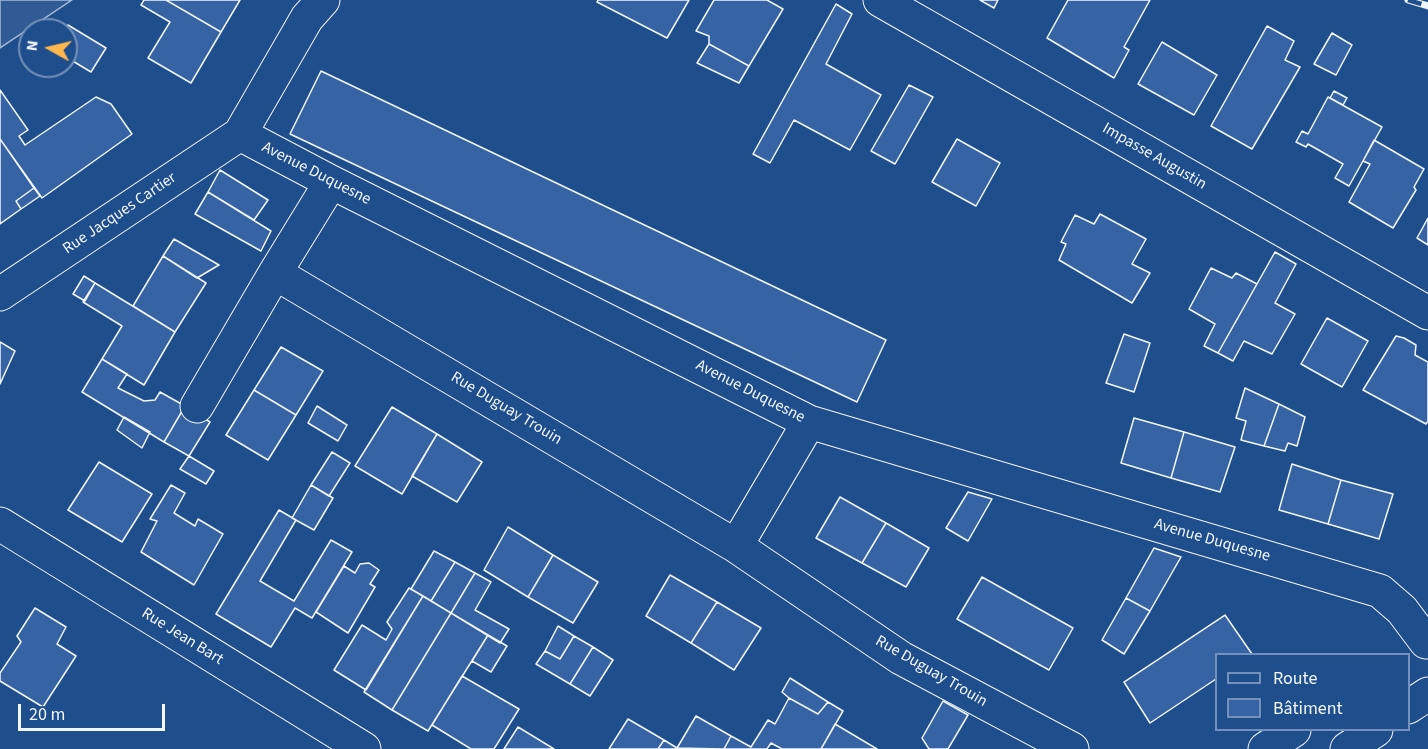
<!DOCTYPE html>
<meta charset="utf-8">
<style>
body{margin:0}
#map{position:relative;width:1428px;height:749px;overflow:hidden;background:#1f4e8c;font-family:"Source Sans 3",sans-serif}
canvas{display:block}
.legend{position:absolute;left:1215px;top:653px;width:195px;height:78px;box-sizing:border-box;background:#1f4e8c;border:2px solid #7391ba;margin:0;padding:8px 10px;list-style:none;font-size:18px;color:#f2f6ff}
.legend li{display:flex;align-items:center;gap:12px;height:30px}
.legend b{width:30px;border:2px solid #7391ba}
.north{position:absolute;left:18px;top:18px;width:60px;height:60px;box-sizing:border-box;background:#1f4e8c;border:2px solid #7391ba;border-radius:50%;rotate:278deg;font-size:16px;font-weight:700;line-height:24px;text-align:center;color:#f2f6ff}
.north::after{content:'';display:block;margin:auto;width:21px;height:27px;background:#ffb74d;clip-path:polygon(50% 0,100% 100%,50% 72%,0 100%)}
.scale{position:absolute;left:18px;top:704px;width:147px;height:27px;box-sizing:border-box;border:3px solid #f2f6ff;border-top:0;padding-left:8px;font-size:18px;line-height:21px;white-space:nowrap;color:#f2f6ff;-webkit-text-stroke:4px #1f4e8c;paint-order:stroke}
</style>
<div id="map">
<canvas width="1428" height="749"></canvas>
<ul class="legend">
<li><b style="height:8px;background:#1f4e8c"></b>Route</li>
<li><b style="height:16px;background:#3563a3"></b>Bâtiment</li>
</ul>
<div class="north">N</div>
<div class="scale">20 m</div>
</div>
<script>
const ctx = document.querySelector('canvas').getContext('2d');
ctx.lineJoin = 'round';
function paint(path, color) { ctx.fillStyle = color; ctx.fill(path, 'evenodd'); }
function trace(path, color, width, dash) { ctx.strokeStyle = color; ctx.lineWidth = width; ctx.lineCap = dash ? 'butt' : 'round'; ctx.setLineDash(dash || []); ctx.stroke(path); }
function drawText(font, color, halo, rows, align = 'center') {
  ctx.font = font + ' "Source Sans 3",sans-serif'; ctx.lineWidth = 4.5; ctx.setLineDash([]); ctx.textBaseline = 'middle'; ctx.strokeStyle = halo; ctx.fillStyle = color; for (const [text, x, y, turn = 0] of rows) {
    ctx.save(); ctx.translate(x, y); ctx.rotate((+turn || 0) * Math.PI / 180); ctx.textAlign = isNaN(turn) ? turn : align; if (halo) ctx.strokeText(text, 0, 0); ctx.fillText(text, 0, 0); ctx.restore();
  }
}
const built = new Path2D(`
 M0,0H72L0,48Z`);
paint(built, '#305b95');
trace(built, '#a8bbd7', 1.5);
const building = new Path2D(`
 M144,0H166L221,32L191,83L148,58L170,22L141,5Z
 M166,0H240L221,32Z
 M598,0H689L667,38L597,2Z
 M714,0H767L783,9L749,66L709,44V36L696,31Z
 M980,0H998L994,8Z
 M1068,0H1150L1124,47L1129,50L1114,78L1047,38Z
 M836,4L852,14L826,64L881,95L850,150L794,120L770,163L753,154Z
 M68,25L106,48L91,72L66,57L65,30Z
 M1267,26L1294,41L1285,60L1300,67L1252,149L1211,126Z
 M1332,33L1352,45L1336,75L1314,64Z
 M1162,42L1217,75L1194,115L1138,84Z
 M709,44L749,66L739,83L697,63Z
 M321,71L886,340L857,402L290,134Z
 M909,85L933,97L895,164L871,151Z
 M0,90L28,130L19,136L25,145L96,97L111,104L132,134L42,198L0,139Z
 M1334,91L1347,98L1343,105L1330,98Z
 M1328,97L1382,127L1349,186L1335,178L1343,164L1308,144L1306,147L1296,142L1302,131L1308,134Z
 M0,139L34,188L16,201L21,209L0,224Z
 M957,139L1000,163L976,206L932,182Z
 M1374,140L1424,169L1414,187L1416,190L1393,228L1349,202L1370,164L1363,161Z
 M220,170L268,200L254,220L208,192Z
 M34,188L40,196L21,209L16,201Z
 M208,192L271,231L261,251L195,214Z
 M1100,214L1146,239L1132,264L1150,273L1132,303L1059,260L1066,244L1061,242L1075,215L1094,224Z
 M1428,218V245L1417,238Z
 M174,239L219,265L197,278L163,256Z
 M1275,252L1296,264L1275,303L1295,314L1272,354L1244,341L1233,361L1218,353Z
 M163,256L206,283L175,332L133,306Z
 M1211,268L1232,278L1236,273L1257,284L1218,353L1204,346L1215,324L1189,309Z
 M84,276L95,283L85,301L73,294Z
 M95,283L175,332L144,385L102,359L122,326L83,302Z
 M1327,318L1368,341L1342,387L1301,364Z
 M1124,334L1150,343L1134,392L1106,383Z
 M1396,336L1404,338L1416,345L1415,355L1428,362V421L1426,424L1363,390Z
 M0,342L15,351L0,384Z
 M281,347L323,371L296,415L254,390Z
 M102,359L127,374L118,388L144,401L155,400L160,392L185,406L164,442L82,392Z
 M1245,388L1279,404L1264,446L1241,440L1246,421L1236,418Z
 M254,390L296,415L268,460L226,435Z
 M1279,404L1305,417L1297,446L1288,443L1285,451L1264,446Z
 M185,406L210,422L189,456L164,442Z
 M317,406L347,425L338,441L308,423Z
 M392,407L437,434L402,494L355,466Z
 M124,417L150,432L142,448L117,430Z
 M1134,418L1184,432L1171,478L1121,463Z
 M1184,432L1235,447L1220,492L1171,478Z
 M437,434L482,462L457,502L412,476Z
 M332,452L350,463L329,496L311,485Z
 M189,456L214,471L206,484L180,469Z
 M99,462L152,494L122,542L68,510Z
 M1292,464L1341,480L1328,524L1279,510Z
 M1341,480L1393,494L1379,539L1328,524Z
 M171,485L185,493L174,513L195,526L198,519L223,534L194,585L141,552L157,521L150,519Z
 M311,485L333,498L314,530L292,518Z
 M968,492L992,499L968,541L946,528Z
 M840,497L886,523L862,563L816,538Z
 M279,510L296,520L260,581L294,601L331,540L352,552L312,618L295,608L271,647L216,614Z
 M886,523L929,548L906,587L862,563Z
 M508,527L553,555L528,597L484,570Z
 M1154,548L1181,557L1150,611L1126,598Z
 M434,551L455,562L431,601L411,589Z
 M553,555L598,582L573,623L528,597Z
 M455,562L475,573L451,613L431,601Z
 M369,563L379,570L370,584L375,587L348,633L316,612L344,566L355,573L360,564Z
 M475,573L491,582L475,610L509,629L500,643L451,613Z
 M670,575L717,602L691,643L646,616Z
 M982,577L1073,628L1049,670L957,619Z
 M409,588L423,596L366,690L334,670L362,625L386,640L392,629L387,622Z
 M423,596L451,613L392,710L364,692Z
 M1126,598L1150,611L1124,654L1102,640Z
 M717,602L761,628L734,670L691,643Z
 M35,608L66,627L57,644L76,656L43,707L0,681V673L21,642L17,636Z
 M451,613L488,635L428,731L392,710Z
 M1225,615L1252,654H1216V679L1150,723L1124,682Z
 M558,626L574,636L560,659L545,651Z
 M488,635L507,646L491,672L472,661Z
 M574,636L593,647L570,684L536,664L545,651L560,659Z
 M593,647L613,660L590,696L570,684Z
 M462,676L519,709L494,749H471L432,725Z
 M790,678L828,702L818,714L789,698L782,692Z
 M789,698L818,714L828,702L843,711L821,749H782L771,743L767,749H724L731,736L751,747L768,720L775,724Z
 M943,701L968,715L948,749H929L922,738Z
 M696,716L731,736L724,749L677,748Z
 M628,719L664,740L658,749H609Z
 M835,724L877,749H821Z
 M518,727L554,749H504Z
 M664,740L677,748L678,749H658Z`);
paint(building, '#3563a3');
trace(building, '#f2f6ff', 1.5);
const minor = new Path2D(`
 M323,0L307,18L240,134L331,182L809,422L1380,591L1402,610L1426,642
 M880,0L1428,313
 M275,273L736,546L901,658L1072,749
 M0,294L240,134
 M197,406L275,273L331,182
 M0,524L364,749
 M736,546L809,422
 M1265,749L1294,730`);
const primary = new Path2D(`
 M1408,707L1428,694
 M1347,749L1376,730`);
trace(minor, '#f2f6ff', 35);
trace(primary, '#f2f6ff', 35);
trace(minor, '#1f4e8c', 33);
trace(primary, '#1f4e8c', 33);
const rail = new Path2D(`
 M1408,0L1428,6`);
trace(rail, '#f2f6ff', 7);
trace(rail, '#1f4e8c', 4.5, [14]);
drawText('16px', '#f2f6ff', '#1f4e8c', [
 ["Impasse Augustin",1154,157,30],
 ["Avenue Duquesne",316,174,27],
 ["Rue Jacques Cartier",120,214,-34],
 ["Avenue Duquesne",750,392,27],
 ["Rue Duguay Trouin",506,409,31],
 ["Avenue Duquesne",1212,541,16],
 ["Rue Jean Bart",182,637,32],
 ["Rue Duguay Trouin",931,672,30]
]);
</script>
